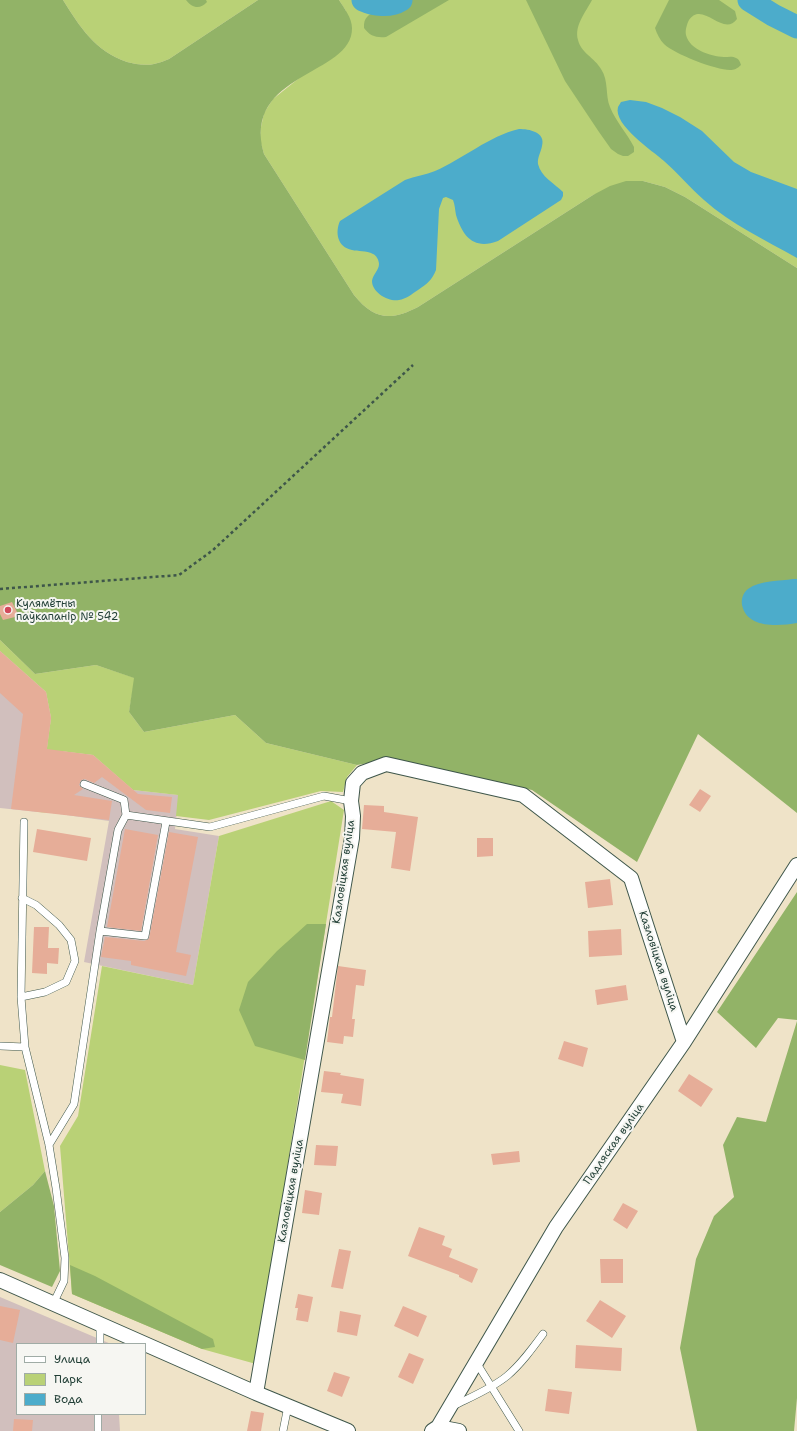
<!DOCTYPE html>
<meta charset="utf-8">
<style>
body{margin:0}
#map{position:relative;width:797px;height:1431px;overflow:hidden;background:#efe3c8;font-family:"Shantell Sans",sans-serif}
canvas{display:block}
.legend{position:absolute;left:16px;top:1343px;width:130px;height:72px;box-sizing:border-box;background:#f6f6f2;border:1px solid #a0aca6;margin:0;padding:5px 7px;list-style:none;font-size:12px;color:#1f3d34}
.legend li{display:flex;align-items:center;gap:8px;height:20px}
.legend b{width:20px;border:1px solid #a0aca6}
</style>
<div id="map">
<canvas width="797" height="1431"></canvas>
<ul class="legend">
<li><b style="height:5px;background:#fff"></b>Улица</li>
<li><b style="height:11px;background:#b9d176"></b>Парк</li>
<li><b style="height:11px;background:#4caccb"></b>Вода</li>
</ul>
</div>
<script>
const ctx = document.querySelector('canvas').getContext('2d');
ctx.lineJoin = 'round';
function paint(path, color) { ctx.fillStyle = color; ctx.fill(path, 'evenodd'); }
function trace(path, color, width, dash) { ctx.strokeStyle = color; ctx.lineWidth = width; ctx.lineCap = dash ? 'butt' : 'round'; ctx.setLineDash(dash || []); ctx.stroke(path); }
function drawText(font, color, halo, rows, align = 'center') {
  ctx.font = font + ' "Shantell Sans",sans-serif'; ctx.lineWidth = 4; ctx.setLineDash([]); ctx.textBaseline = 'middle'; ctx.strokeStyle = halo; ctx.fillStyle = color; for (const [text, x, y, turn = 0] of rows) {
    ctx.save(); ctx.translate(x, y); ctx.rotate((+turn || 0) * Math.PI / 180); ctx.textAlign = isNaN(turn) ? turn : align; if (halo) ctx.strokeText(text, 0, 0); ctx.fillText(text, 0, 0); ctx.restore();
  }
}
paint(new Path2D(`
 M0,651L46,692L51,718L38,812L0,808Z
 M60,751L93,755L133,790L179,795L175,829L219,836L193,985L84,962L109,821L52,813Z
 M0,1297L111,1344H17V1414H119L120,1431H0Z`), '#d1bfbd');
paint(new Path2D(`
 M63,0H258L169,59C164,61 159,63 154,64C145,66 135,64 127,62C95,51 80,27 63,0Z
 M339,0H797V268L685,197L665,187L643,181L593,195L418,307C391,321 374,320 354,295L264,154L260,140L261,127L264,113L273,99L298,79L346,11Z
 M0,640L35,674L96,665L135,678L129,712L144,732L235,715L266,743L357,765L347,777L343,792L321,791L209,820L176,816L178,795L133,790L93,755L60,751L52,813L38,812L51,718L46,692L0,651Z
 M331,801L344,810L256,1364L202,1349L72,1294L60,1146L78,1116L102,966L193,985L219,836Z
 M0,1065L25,1070L45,1171L33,1185L0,1212Z`), '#b9d176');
paint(new Path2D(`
 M0,0H63C80,27 95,51 127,62C135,64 145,66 154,64C159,63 164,61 169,59L258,0H339C344,8 352,18 352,28C353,76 241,72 264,154L354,295C374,320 391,321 418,307L593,195L610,186L626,181H643L665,187L685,197L797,268V813L698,734L637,862L532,790L391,759L357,765L266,743L235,715L144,732L129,712L134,678L96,665L35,674L0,640Z
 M186,0H206L207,2C200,10 192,8 186,0Z
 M412,0H449L386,37C376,38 370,36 364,28C363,7 385,14 398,9C403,7 408,3 412,0Z
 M526,0H592C586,12 574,25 578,40C581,53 595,58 601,69C609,81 605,95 610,107C616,122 627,133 634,147V152L628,156H623L618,154L611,149L599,132L565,81Z
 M669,0H719L735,11L737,19C723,38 703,0 689,20C687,24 685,30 686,35C690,50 710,56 724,57C728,57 733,56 736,58C739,59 740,62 741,65C737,69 734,70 730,70C716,70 674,54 664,44C660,40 657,34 655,28Z
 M797,892V1020L778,1018L756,1048L717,1012Z
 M307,924H326L305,1060L255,1046L239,1010L248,982L277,951Z
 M797,1021V1398L794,1431H697L680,1348L696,1259L714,1216L734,1197L723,1145L737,1117L766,1122Z
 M45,1171L54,1206L60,1271L52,1287L0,1265V1212L33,1185Z
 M70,1265L95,1276L213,1339L215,1347L202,1349L72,1294Z`), '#92b367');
paint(new Path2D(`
 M630,100L646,102L662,108L680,117L702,131L734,162L751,172L797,189V258C765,240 731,224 704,200C690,188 678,173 664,161C653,151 613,125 618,107C619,105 620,104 621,102Z
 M519,129C529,129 546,132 542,146C541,152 537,158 538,164C541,177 554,183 563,192V196L561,200L498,241C474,250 463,237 456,215C455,210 455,205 453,200L446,197L443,198L439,209L436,270C432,280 427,284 418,290C412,294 406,299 399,300C389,302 372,293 372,281C373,274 379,270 379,264C379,260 376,255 373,254C366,250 358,252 352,250C337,247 335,232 340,221L405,180C415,176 426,175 435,171C463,159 489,136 519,129Z
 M793,579H797V623C779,626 747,629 742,605C741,599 743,593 748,589C760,580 780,581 793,579Z`), '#4caccb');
trace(new Path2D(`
 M363,0C374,5 390,7 401,0
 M749,0L773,15L797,27`), '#4caccb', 23);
paint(new Path2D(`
 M12,602L19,616L3,620L0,614V606Z
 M0,651L46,692L51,718L47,749L93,755L138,794L172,797L170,813L146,810L102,777L94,783L85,779L81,780L79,785L83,789L74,795L112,801L109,820L11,809L23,714L0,693Z
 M700,789L711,796L700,812L689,805Z
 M364,805L384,806V812L418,817L410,871L391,868L396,832L362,829Z
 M37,829L91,838L87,861L33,852Z
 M125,829L158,835L141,931L107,927Z
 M169,832L198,837L176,952L191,955L186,976L131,965V961L101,957L105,937L144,941L149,939Z
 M477,838H493V856L477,857Z
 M610,879L613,905L588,908L585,882Z
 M34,927H49L48,948H59L58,964L47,963V974L32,973Z
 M621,929L622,955L589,957L588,931Z
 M338,966L366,970L364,986L356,985L352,1019H355L353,1037L344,1036L343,1044L327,1042L330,1017H332Z
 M626,985L628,1000L597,1005L595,990Z
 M564,1041L588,1048L583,1067L558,1059Z
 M324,1071L341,1073L340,1075L364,1079L361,1106L341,1103L343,1094L321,1092Z
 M689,1074L713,1089L701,1107L678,1091Z
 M316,1145L338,1146L336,1166L314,1165Z
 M519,1151L520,1162L493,1165L491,1154Z
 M305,1190L322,1193L319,1215L302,1213Z
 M623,1203L638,1211L627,1229L613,1220Z
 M419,1227L445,1236L442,1245L452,1249L449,1257L478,1269L472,1283L459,1277V1275L408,1256Z
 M339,1249L351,1251L343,1289L331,1287Z
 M600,1259H623V1283H601Z
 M298,1294L313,1297L308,1322L296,1320L298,1308H295Z
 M600,1300L626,1316L612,1338L586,1321Z
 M0,1306L20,1310L13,1343L0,1340Z
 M403,1306L427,1316L418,1337L394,1326Z
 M340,1311L361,1315L357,1336L337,1332Z
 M576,1345L622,1348L621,1371L575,1368Z
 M409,1353L424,1359L413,1384L398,1377Z
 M334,1372L350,1377L342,1397L327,1391Z
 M548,1389L572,1392L569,1414L545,1411Z
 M251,1411L264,1413L261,1431H247Z
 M14,1419L33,1420L32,1431H13Z`), '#e6ad98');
const lane = new Path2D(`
 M84,784L124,800L126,815L210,827L324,796L351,801
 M24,822L21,997L25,1047L49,1145L56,1188L65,1258L64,1281L53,1304
 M100,931L145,936L166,822
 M21,997L45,992L66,982L75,961L71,940L59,925L36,905L22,898
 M0,1046L25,1047
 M49,1145L74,1104L100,931L118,830L126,815
 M100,1344V1324
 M476,1362L519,1431
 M453,1406C471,1397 491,1389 507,1376C521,1364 532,1349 543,1334
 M98,1431V1414
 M283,1431L288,1406`);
const street = new Path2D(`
 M0,1280L256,1393L348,1431
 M256,1393L352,838L353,816L351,801L353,783L362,773L386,764L523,795L631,878L684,1042
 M438,1427L556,1227L684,1042L797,865
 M432,1431L438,1427L459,1431`);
trace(lane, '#3e564a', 8);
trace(street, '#3e564a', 16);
trace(new Path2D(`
 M0,589L179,575L213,550L413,365`), '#3e564a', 2.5, [3, 3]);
trace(lane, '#fff', 7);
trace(street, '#fff', 14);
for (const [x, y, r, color] of [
 [8,610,4,"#d1495b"]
]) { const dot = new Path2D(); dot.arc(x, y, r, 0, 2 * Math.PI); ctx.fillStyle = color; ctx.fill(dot); trace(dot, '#f6f6f2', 1.5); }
drawText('11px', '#1f3d34', '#f6f6f2', [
 ["Кулямётны",16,604],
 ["паўкапанір № 542",16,617]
], 'left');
drawText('11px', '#1f3d34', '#f6f6f2', [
 ["Казловіцкая вуліца",344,872,-82],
 ["Казловіцкая вуліца",658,961,72],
 ["Падляская вуліца",614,1144,-55],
 ["Казловіцкая вуліца",291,1191,-80]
]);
</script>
